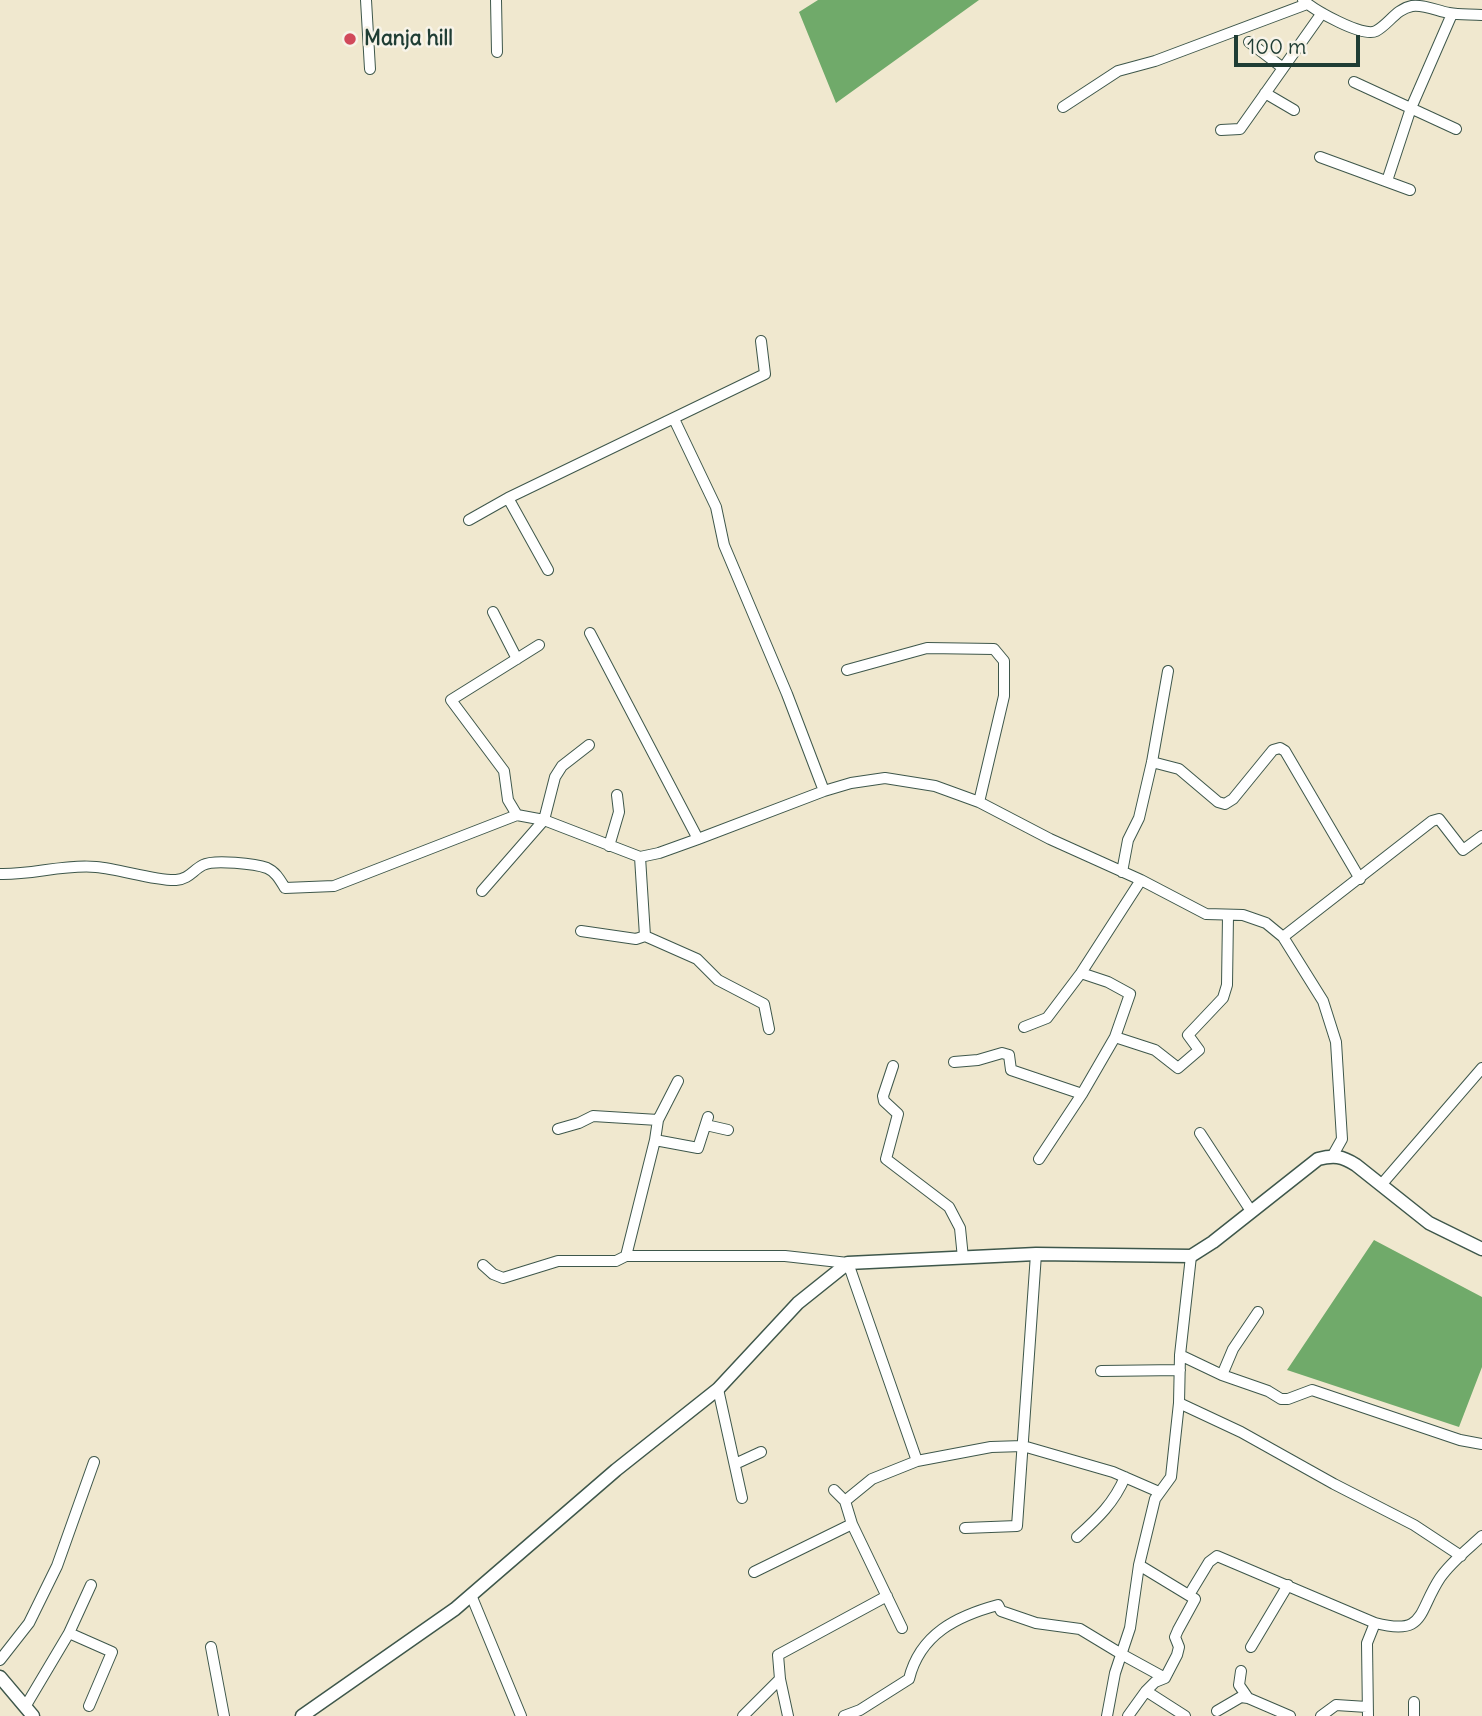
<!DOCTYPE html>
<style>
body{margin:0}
#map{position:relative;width:1482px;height:1716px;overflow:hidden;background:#f0e8cf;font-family:Delius,sans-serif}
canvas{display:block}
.scale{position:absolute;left:1234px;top:35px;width:126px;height:32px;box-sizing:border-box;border:4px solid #1f3d34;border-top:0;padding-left:9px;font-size:21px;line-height:24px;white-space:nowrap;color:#1f3d34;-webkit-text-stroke:5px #f7f3e8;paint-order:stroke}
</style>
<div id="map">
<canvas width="1482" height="1716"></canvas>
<div class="scale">100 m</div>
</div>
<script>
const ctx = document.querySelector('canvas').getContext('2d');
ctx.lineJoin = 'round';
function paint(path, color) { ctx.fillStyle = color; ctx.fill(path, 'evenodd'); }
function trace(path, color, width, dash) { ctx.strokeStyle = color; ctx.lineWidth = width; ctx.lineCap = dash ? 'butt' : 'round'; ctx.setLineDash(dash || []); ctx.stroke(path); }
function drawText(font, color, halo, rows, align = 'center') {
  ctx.font = font + ' Delius,sans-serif'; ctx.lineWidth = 5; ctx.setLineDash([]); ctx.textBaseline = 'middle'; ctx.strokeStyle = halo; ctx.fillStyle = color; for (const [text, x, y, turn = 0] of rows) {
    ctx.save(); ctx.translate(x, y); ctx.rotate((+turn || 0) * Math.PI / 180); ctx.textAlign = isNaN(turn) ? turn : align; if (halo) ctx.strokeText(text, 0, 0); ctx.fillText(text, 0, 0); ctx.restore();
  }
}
paint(new Path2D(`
 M818,0H979L836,103L799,12Z
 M1374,1240L1482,1297V1367L1459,1427L1287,1370Z`), '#70aa6a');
const minor = new Path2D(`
 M366,0L370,69
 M496,0L497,52
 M1303,0C1314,10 1363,38 1376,31C1389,24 1396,9 1412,6C1423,4 1438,11 1449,13C1460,15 1471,14 1482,15
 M1249,42L1283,68
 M1354,82L1456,129
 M1265,93L1294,110
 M1063,107L1118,71L1155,61L1307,4
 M1221,130L1240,129L1322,13
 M1320,157L1410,190
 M1387,181L1411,108L1452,14
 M674,419L716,507L724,545L787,694L824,791
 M508,498L548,570
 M469,520L508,498L765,374L761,341
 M493,612L517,659
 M590,633L698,839
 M847,670L927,648L994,649L1004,661V696L979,802
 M1152,762L1179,769L1218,802L1225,804L1233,799L1273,750L1280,748L1285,751L1360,879
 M517,815L508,800L504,771L451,700L539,645
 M609,846L619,812L617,795
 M640,857L645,936
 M1122,872L1128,840L1139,818L1152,762L1168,671
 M0,874C32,875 64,864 96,867C120,869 155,881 176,880C189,879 193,870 203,865C214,859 256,864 267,868C276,872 280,880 285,888L334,886L517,815L544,820L640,857L659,853L698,839L824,791L851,783L885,778L935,786L979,802L1050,839L1141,880L1206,914L1243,915L1266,923L1283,937
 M482,891L544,820L555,777L562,766L589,745
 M581,931L636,939L645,936L697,959L718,980L764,1004L769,1029
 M1024,1027L1047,1018L1081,973L1141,880
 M1115,1037L1155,1050L1178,1068L1199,1050L1188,1035L1223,998L1227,985L1228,916
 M954,1062L978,1060L1002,1053L1009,1055L1011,1070L1082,1094
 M893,1066L883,1096L884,1101L898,1114L886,1159L949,1207L960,1228L963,1258
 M706,1125L728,1130
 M558,1129L579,1123L593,1116L658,1120
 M1200,1133L1251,1211
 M655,1140L698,1148L708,1117
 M1333,1155L1342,1139L1336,1042L1323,1001L1283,937L1432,821L1439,819L1463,850L1482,836
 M1039,1159L1082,1094L1115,1037L1130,994L1108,982L1081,973
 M1381,1185L1482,1068
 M626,1256L655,1140L658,1120L678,1081
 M483,1265L493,1274L503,1278L558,1261H616L626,1256H785L848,1263L917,1461
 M1180,1355L1222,1375L1268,1391L1281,1399H1288L1312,1390L1460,1440L1482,1444
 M1101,1371L1180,1370
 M1222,1375L1233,1349L1258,1312
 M718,1389L742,1498
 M1179,1403L1241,1432L1334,1484L1414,1525L1461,1556
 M735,1464L761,1452
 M834,1490L845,1501L852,1524L902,1628
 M845,1501L872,1479L917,1461L991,1447L1023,1446L1113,1472L1159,1492
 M965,1528L1017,1526L1036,1254
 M1077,1537C1098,1518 1114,1503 1125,1477
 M754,1572L852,1524
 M471,1595L521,1716
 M1189,1595L1209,1562L1217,1556L1375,1623C1426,1636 1417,1613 1440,1578C1451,1562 1468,1549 1482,1536
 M69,1633L112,1652L89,1706
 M211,1647L224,1716
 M1251,1647L1288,1585
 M0,1660L29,1623L57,1566L94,1462
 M1241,1671L1239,1685L1248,1698L1290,1716
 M1146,1691L1185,1716
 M1414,1702V1716
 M25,1707L69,1633L91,1585
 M1217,1711L1241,1697L1248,1698
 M743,1716L780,1679
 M788,1716L780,1679L778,1655L887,1596
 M844,1716L860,1710L909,1679C920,1634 957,1616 998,1605L1001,1611L1036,1623L1080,1629L1123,1655L1165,1678
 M1107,1716L1115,1673L1130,1628L1139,1565L1155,1499L1171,1477L1179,1403L1180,1355L1191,1256
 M1128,1716L1146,1691L1155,1682L1165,1678L1177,1655L1179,1647L1175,1637L1178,1630L1195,1599L1139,1565
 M1321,1716L1336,1705L1367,1707
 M1368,1716L1367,1643L1375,1623`);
const tertiary = new Path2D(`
 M0,1677L33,1716
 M302,1716L455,1609L616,1470L718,1389L798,1303L848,1263L1036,1254L1191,1256L1213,1242L1318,1159C1334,1155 1342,1156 1356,1165L1429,1223L1482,1249`);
trace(minor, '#3e574b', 12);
trace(tertiary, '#3e574b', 15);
trace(minor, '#fff', 10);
trace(tertiary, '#fff', 12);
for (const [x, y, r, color] of [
 [350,39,7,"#d1495b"]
]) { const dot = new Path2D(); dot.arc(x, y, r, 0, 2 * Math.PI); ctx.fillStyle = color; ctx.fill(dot); trace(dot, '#f7f3e8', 2.5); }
drawText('bold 21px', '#1f3d34', '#f7f3e8', [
 ["Manja hill",364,39]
], 'left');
</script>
